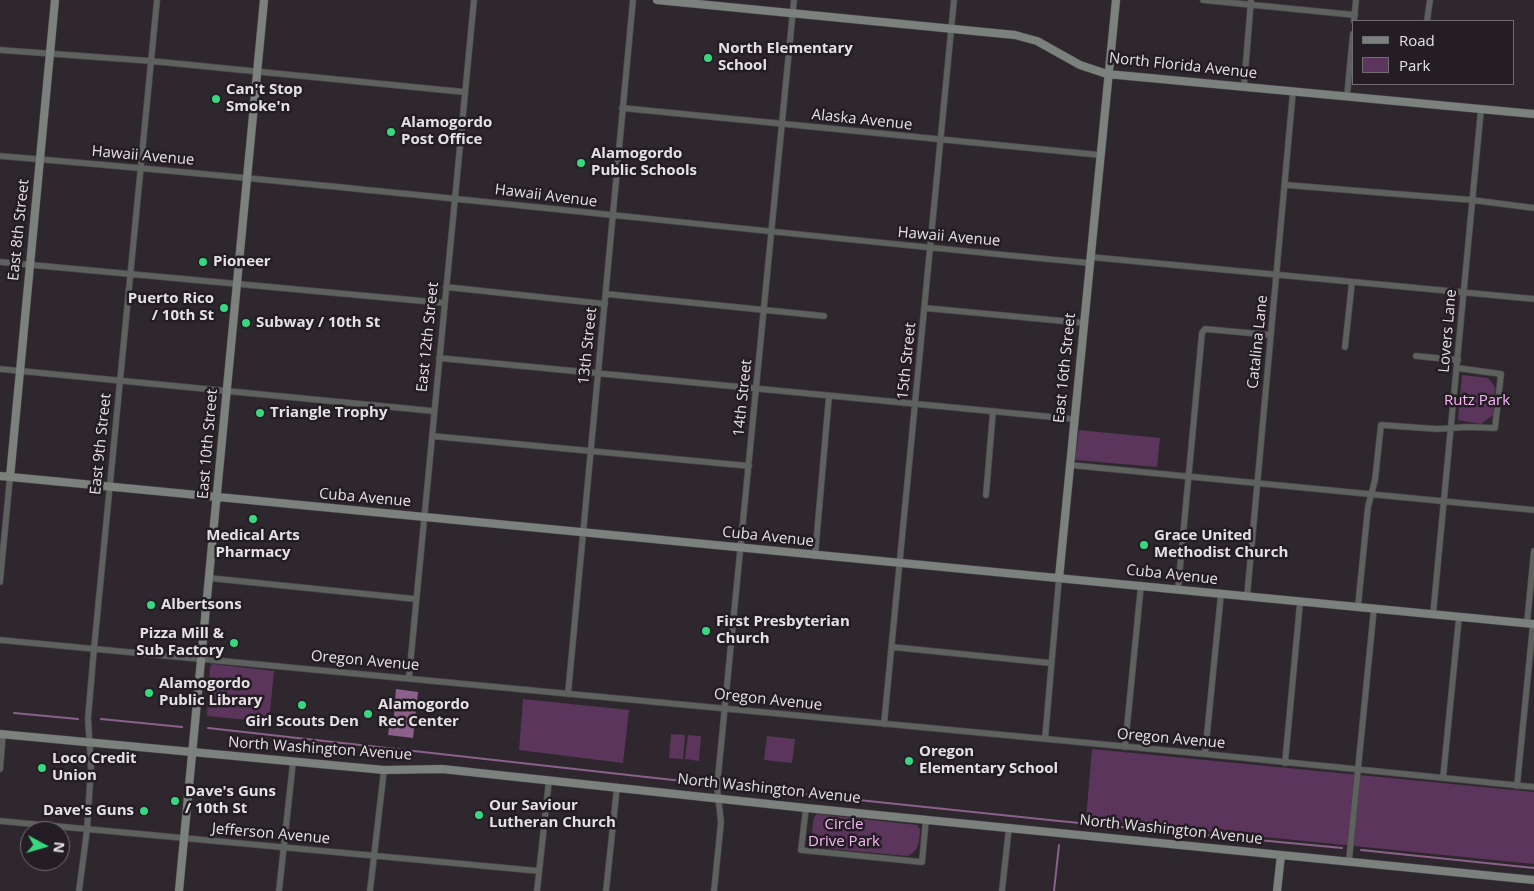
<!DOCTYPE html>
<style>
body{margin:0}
#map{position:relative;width:1534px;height:891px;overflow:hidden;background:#2e282e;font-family:"Open Sans",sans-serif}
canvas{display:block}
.legend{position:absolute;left:1352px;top:20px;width:162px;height:65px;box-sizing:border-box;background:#241e24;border:1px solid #716c71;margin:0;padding:6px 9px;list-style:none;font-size:15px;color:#e4e1e4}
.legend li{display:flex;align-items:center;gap:10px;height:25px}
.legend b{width:25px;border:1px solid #716c71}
.north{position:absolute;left:20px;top:821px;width:50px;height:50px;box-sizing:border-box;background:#241e24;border:1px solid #716c71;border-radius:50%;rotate:96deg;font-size:14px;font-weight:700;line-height:20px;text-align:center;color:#e4e1e4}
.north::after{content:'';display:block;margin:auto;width:18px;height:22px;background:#37d880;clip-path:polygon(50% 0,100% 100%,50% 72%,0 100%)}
</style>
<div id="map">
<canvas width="1534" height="891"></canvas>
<ul class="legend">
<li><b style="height:6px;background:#7b817c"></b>Road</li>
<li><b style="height:14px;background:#5b355b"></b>Park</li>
</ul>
<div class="north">N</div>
</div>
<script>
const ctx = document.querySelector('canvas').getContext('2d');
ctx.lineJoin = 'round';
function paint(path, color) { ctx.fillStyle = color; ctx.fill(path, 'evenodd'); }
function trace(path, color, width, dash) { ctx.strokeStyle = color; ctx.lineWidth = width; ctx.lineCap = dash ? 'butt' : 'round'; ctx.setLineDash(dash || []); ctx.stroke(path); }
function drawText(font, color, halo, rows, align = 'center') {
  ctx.font = font + ' "Open Sans",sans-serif'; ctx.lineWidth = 5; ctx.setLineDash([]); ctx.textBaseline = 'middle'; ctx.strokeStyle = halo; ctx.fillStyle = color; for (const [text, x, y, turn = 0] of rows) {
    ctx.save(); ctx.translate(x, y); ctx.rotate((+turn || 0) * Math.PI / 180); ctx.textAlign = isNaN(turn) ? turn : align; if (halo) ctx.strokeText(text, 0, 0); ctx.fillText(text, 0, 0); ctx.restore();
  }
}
paint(new Path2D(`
 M1462,375L1488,378L1495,387L1493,415L1481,424L1458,420Z
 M1079,430L1160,438L1157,467L1075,460Z
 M212,664L274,671L269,722L207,716L210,667Z
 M523,699L629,710L623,763L519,750Z
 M671,734L685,735L683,759L669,758Z
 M688,735L701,736L699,761L685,759Z
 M767,736L795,739L792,763L764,760Z
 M1092,749L1534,792V864L1086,819Z
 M817,814L917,825L920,829C919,841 920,850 908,856L822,848C809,840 812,830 814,817Z`), '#5b355b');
paint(new Path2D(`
 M396,689L418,692L413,738L388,735L389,728H393Z`), '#8b618b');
trace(new Path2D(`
 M14,713L78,719
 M101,719L182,727
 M208,728L709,784
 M725,786L1059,821L1342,848
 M1361,850L1534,868
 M1054,891L1059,845`), '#8b618b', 2);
const street = new Path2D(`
 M1203,0L1355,15
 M1354,21L1356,0
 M1427,21L1430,0
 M0,50L151,61L464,92
 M1244,86L1251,0
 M1347,96L1353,34
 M622,108L1100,155
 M0,156C364,186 726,229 1089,263
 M1286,185L1472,200L1534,208
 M1090,257L1534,299
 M0,262L444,303
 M446,287L605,304
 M606,294L824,316
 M925,308L1084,323
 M1345,347L1352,282
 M1416,356L1458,360
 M439,358L1073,419
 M0,369L433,411
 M432,436L749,466
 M1070,465L1534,510
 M986,495L993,411
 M815,556L829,396
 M209,578L415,599
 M0,582L10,477
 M1178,589L1202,333L1205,329L1271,335
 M1247,597L1293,91
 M1358,606L1368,507L1375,480L1381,425L1437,429L1467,427L1495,428L1501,374L1457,368
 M1433,615L1481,109
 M1527,623L1534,551
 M0,640L1205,754L1534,787
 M892,647L1050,663
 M409,677L474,0
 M568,694L633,0
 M884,724L954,0
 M1045,739L1059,578
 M1125,747L1141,585
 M1205,754L1221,594
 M1285,763L1300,603
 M0,769L3,734
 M1443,778L1459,617
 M1517,786L1533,624
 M806,808L801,850L922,862L926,819
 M0,821L539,871
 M1349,860L1374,608
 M79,891L87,830L91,767L88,718L94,649L157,0
 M279,891L293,762
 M370,891L384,770
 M537,891L549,780
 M606,891L617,787
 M714,891L721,822L717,787L794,0
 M1002,891L1009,827`);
const secondary = new Path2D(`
 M657,0L1015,35L1037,41L1080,65L1107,74L1534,114
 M0,476L1534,624
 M10,477L55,0
 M1059,578L1116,0
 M0,734L384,770L442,769L806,808L1534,880
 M179,891L264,0
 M1277,891L1281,855`);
trace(street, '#4b464b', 7);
trace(secondary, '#4b464b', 9);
trace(street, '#5e625f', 5.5);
trace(secondary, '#7b817c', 8);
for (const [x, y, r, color] of [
 [708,58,5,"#37d880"],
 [216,99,5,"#37d880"],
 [391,132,5,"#37d880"],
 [581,163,5,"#37d880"],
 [203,262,5,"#37d880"],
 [224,308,5,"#37d880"],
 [246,323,5,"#37d880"],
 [260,413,5,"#37d880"],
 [253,519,5,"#37d880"],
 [1144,545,5,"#37d880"],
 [151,605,5,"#37d880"],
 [706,631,5,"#37d880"],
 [234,643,5,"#37d880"],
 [149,693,5,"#37d880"],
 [302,705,5,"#37d880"],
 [368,714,5,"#37d880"],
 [909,761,5,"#37d880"],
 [42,768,5,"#37d880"],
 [175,801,5,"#37d880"],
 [144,811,5,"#37d880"],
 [479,815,5,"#37d880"]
]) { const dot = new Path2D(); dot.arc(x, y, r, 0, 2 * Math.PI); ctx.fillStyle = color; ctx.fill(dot); trace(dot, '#241e24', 2); }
drawText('bold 15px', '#e4e1e4', '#241e24', [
 ["North Elementary",718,49],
 ["School",718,66],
 ["Can't Stop",226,90],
 ["Smoke'n",226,107],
 ["Alamogordo",401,123],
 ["Post Office",401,140],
 ["Alamogordo",591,154],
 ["Public Schools",591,171],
 ["Pioneer",213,262],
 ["Puerto Rico",214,299,"right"],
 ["/ 10th St",214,316,"right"],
 ["Subway / 10th St",256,323],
 ["Triangle Trophy",270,413],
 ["Medical Arts",253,536,"center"],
 ["Pharmacy",253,553,"center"],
 ["Grace United",1154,536],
 ["Methodist Church",1154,553],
 ["Albertsons",161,605],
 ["First Presbyterian",716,622],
 ["Church",716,639],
 ["Pizza Mill &",224,634,"right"],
 ["Sub Factory",224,651,"right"],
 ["Alamogordo",159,684],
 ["Public Library",159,701],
 ["Alamogordo",378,705],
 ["Rec Center",378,722],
 ["Girl Scouts Den",302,722,"center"],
 ["Oregon",919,752],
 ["Elementary School",919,769],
 ["Loco Credit",52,759],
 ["Union",52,776],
 ["Dave's Guns",185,792],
 ["/ 10th St",185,809],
 ["Our Saviour",489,806],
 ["Lutheran Church",489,823],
 ["Dave's Guns",134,811,"right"]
], 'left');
drawText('15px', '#e4e1e4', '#241e24', [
 ["North Florida Avenue",1183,66,6],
 ["Alaska Avenue",862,120,6],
 ["Hawaii Avenue",143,156,5],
 ["Hawaii Avenue",546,196,7],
 ["East 8th Street",19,230,-84],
 ["Hawaii Avenue",949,237,5],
 ["Lovers Lane",1448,331,-85],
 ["East 12th Street",428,337,-84],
 ["Catalina Lane",1258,342,-84],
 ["13th Street",588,346,-84],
 ["15th Street",907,361,-84],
 ["East 16th Street",1065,368,-84],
 ["14th Street",743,398,-84],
 ["East 9th Street",101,444,-84],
 ["East 10th Street",208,444,-85],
 ["Cuba Avenue",365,498,5],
 ["Cuba Avenue",768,537,6],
 ["Cuba Avenue",1172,575,6],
 ["Oregon Avenue",365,661,5],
 ["Oregon Avenue",768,700,6],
 ["Oregon Avenue",1171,739,5],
 ["North Washington Avenue",320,749,4],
 ["North Washington Avenue",769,789,6],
 ["North Washington Avenue",1171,830,6],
 ["Jefferson Avenue",271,834,5]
]);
drawText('15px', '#f8b7f7', '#241e24', [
 ["Rutz Park",1477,401],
 ["Circle",844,825],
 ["Drive Park",844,842]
]);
</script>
